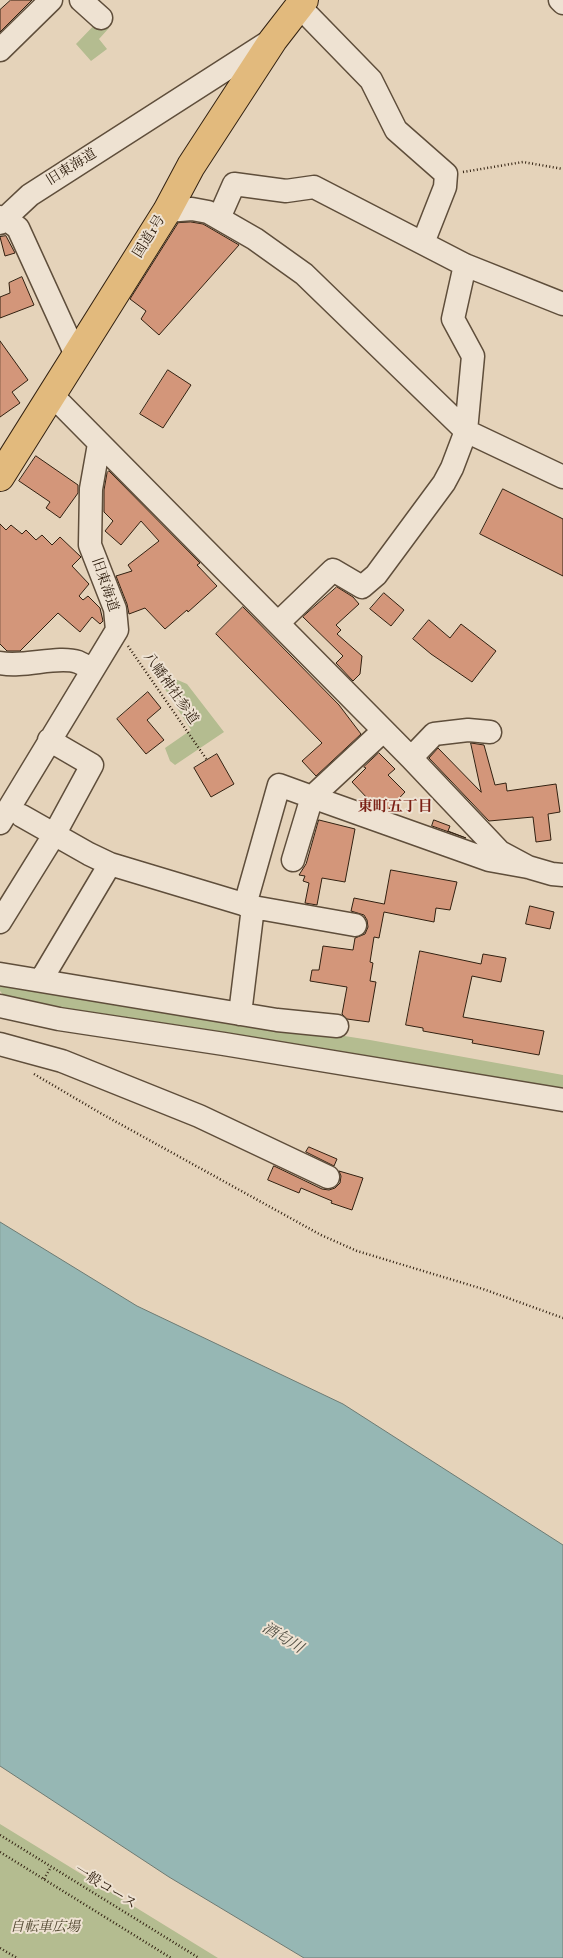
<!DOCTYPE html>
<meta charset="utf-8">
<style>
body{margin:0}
canvas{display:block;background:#e5d3ba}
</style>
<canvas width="563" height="1958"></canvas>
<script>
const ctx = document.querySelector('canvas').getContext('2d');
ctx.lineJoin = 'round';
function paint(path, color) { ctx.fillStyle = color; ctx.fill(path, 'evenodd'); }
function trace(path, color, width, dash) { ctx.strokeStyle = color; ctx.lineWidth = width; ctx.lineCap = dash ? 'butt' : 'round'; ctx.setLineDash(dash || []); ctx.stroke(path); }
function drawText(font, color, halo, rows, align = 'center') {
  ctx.font = font + ' "IM FELL English","Noto Serif JP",serif'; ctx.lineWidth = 4; ctx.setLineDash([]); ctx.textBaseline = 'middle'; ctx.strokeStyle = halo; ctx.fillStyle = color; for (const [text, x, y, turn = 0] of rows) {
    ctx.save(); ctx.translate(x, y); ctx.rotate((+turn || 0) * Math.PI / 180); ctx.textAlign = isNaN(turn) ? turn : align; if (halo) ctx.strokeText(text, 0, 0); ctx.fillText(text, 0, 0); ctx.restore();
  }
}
paint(new Path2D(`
 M101,18L109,28L99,39L107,49L91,61L76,44Z
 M173,678L187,684L224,732L175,765L170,761L165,748L191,730L161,683Z
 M0,982L370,1040L563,1075V1096L9,1002L0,991Z
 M0,1824L218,1958H0Z`), '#b4bc90');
const water = new Path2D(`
 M0,1222L137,1306L343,1404L563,1545V1958H304L169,1877L0,1766Z`);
paint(water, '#96b7b4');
trace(water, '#6e7b73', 1);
const building = new Path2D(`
 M11,0H32L0,32V10Z
 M191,222L203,224L239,245L159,335L141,319L146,311L130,299L178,223Z
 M6,236L15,253L5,256L0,237Z
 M22,277L34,305L0,318V297L10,293L9,283Z
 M0,341L28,380L12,392L20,403L0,417Z
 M168,370L191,385L163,428L140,414Z
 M36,456L78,485V493L60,518L46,508L50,502L19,481Z
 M109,471L200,563L197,565L217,586L188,612L187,610L165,629L145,608L129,614L127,604L116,576L132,571L128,565L159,541L141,521L121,545L105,531L113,521L104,512V490L107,473Z
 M503,489L563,519V576L480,534Z
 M0,524L6,530L11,525L22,534L26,530L36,540L42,535L52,545L60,537L81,557L72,566L89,584L79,596L83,600L88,596L100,608L103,621L100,624L92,617L80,632L58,613L20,651H7L0,644Z
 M337,587L353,597L359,604L336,625L341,630L337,634L362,656L360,674L353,681L336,663L343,656L303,617Z
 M384,593L404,610L391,626L370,609Z
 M243,607L339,705L361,734L316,776L302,761L322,743L216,634Z
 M429,620L450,638L461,624L496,651L472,682L431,654L413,639Z
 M148,692L161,708L147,720L164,740L146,754L117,719Z
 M471,743L484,745L495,785L506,783L507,791L556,784L560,812L548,814L551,840L536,842L533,817L489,821L429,758L438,748L481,792Z
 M379,753L395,769L388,775L405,792L388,810L366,802L369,800L352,782L366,768L364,767Z
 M217,754L234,784L211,797L194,768Z
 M319,820L355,829L345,882L322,878L317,905L305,903L309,883L303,881L305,876L299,875L306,864Z
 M434,820L450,826L448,831L466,838L432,826Z
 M391,870L457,882L450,910L436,908L434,922L384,912L379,938L374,937L370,962L373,963L370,981L376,982L369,1022L347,1019L342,1014L347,987L310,981L312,970H319L323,946L353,950L355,938L365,934L368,927L367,920L364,915L351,911L354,898L384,904Z
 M530,906L554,912L550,929L526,924Z
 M420,951L481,964L483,954L506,958L501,982L472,976L463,1017L544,1031L539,1055L472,1043L473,1040L423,1031V1028L406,1025Z
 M309,1147L337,1159L334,1166L306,1152Z
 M274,1166L322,1189L329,1190L335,1188L340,1183L341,1176L339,1171L363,1178L352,1210L331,1203L332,1201L301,1188L299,1193L268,1180Z`);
paint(building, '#d3967a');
trace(building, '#322111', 1);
const minor = new Path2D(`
 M81,0L101,18
 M560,0L563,3
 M299,6L371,80L396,130L446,174L445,187L423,243
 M0,50L51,0
 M167,211L192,209L208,212L255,239L304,274L466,431L563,477
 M0,217L6,219L18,228L76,355
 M219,218L234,184L286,191L314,187L465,265L563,304
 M0,223L30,195L270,41
 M51,394L411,758L500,852L528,867
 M278,623L333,570L362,587L376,575L444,483L452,468L466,431L473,356L453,319L465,265
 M0,663C24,668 58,655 78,662C83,664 88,667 92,670
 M411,758L434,734L468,730L490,732
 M22,816L89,854L110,864L253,907L355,925
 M0,823L117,630L115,609L90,545L91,489L99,444
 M293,860L312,797L489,860L528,867L552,874L563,875
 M245,905L279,785L312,797L383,731
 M0,922L54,835L92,765L49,740
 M0,974L277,1020L337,1026
 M41,980L110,864
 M0,1006L59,1019L224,1044L563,1100
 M240,1014L253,907
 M0,1044L62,1061L199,1116L328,1177`);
const highway = new Path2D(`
 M0,477L167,211L191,166L273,40L304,0`);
trace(minor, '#5f4e3b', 25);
trace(highway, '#322111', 30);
trace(new Path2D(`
 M463,172L523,162L563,169
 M128,646L207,760
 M34,1074L102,1114L321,1235L357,1251L483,1289L563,1318
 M0,1835L199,1958
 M0,1852L171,1958
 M44,1879L51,1867
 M0,1948L17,1958`), '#322111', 2.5, [1, 2.5]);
trace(minor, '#eee2d2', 22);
trace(highway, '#e2ba7d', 28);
drawText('14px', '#322111', '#eee2d2', [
 ["旧東海道",72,168,-32],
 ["国道1号",150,237,-58],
 ["旧東海道",104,585,71],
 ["八幡神社参道",170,689,55],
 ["一般コース",105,1888,32]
]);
drawText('italic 14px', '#524831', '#eee2d2', [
 ["自転車広場",45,1928]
]);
drawText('bold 15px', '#7a1f14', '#eee2d2', [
 ["東町五丁目",395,808]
]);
drawText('italic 15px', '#504e42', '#eee2d2', [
 ["酒匂川",282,1639,31]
]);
</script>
